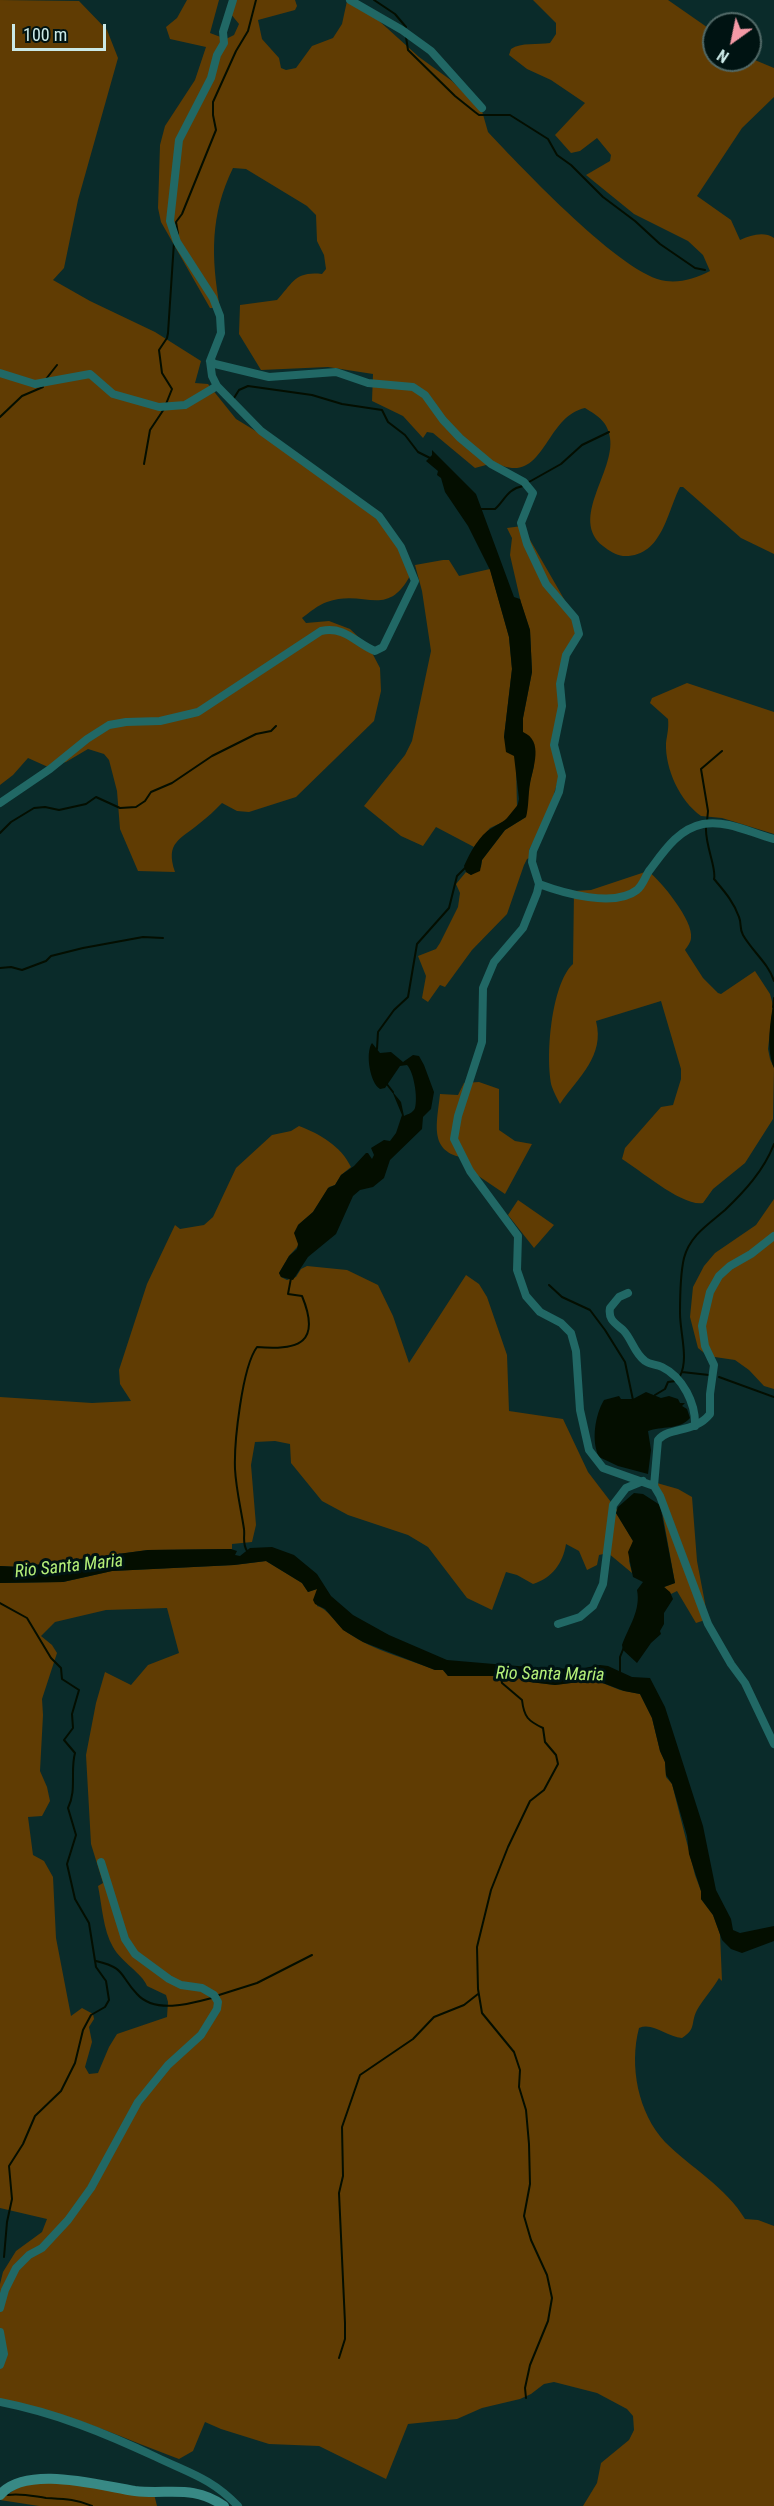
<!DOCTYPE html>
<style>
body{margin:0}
#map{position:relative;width:774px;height:2506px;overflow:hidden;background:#0a2b2a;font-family:"Roboto Condensed",sans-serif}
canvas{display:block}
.north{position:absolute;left:702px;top:12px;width:60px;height:60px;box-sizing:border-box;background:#001312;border:2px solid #516967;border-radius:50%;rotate:213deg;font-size:16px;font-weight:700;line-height:24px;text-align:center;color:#cbe9e7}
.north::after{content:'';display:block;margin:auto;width:21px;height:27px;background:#f49aa6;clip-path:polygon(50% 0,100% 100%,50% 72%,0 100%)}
.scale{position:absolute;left:12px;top:24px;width:94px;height:27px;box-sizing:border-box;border:3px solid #cbe9e7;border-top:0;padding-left:8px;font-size:18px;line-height:21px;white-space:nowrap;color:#cbe9e7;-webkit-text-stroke:4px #001312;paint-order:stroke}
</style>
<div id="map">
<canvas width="774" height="2506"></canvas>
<div class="north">N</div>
<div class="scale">100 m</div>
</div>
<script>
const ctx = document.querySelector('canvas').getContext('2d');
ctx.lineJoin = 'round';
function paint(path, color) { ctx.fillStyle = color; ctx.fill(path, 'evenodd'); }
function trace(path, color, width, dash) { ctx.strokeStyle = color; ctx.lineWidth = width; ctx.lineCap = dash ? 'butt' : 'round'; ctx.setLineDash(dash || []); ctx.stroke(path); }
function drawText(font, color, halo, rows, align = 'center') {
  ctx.font = font + ' "Roboto Condensed",sans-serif'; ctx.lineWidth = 6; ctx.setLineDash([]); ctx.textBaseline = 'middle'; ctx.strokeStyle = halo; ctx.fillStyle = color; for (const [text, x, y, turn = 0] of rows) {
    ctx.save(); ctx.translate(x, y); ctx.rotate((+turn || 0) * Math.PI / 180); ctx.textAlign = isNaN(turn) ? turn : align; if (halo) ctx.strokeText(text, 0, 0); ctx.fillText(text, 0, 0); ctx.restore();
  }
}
paint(new Path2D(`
 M0,0L79,1L107,30L118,58L78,200L64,268L53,280L90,301L155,332L201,361L195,383L208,384L236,419L295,455L383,518L413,570C388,622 366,588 327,602C318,605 310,612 302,618L306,623L329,621L350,629L369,647L380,668L381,691L374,721L296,797L249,812L237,811L222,803C215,810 208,817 200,823C180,840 165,842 175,872L138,871L120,829L117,791L109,760L104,754L88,749L66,762L48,767L28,758L13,775L0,785Z
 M187,0H219L210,33L226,39L234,35L239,24L230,13V0H295L297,6L295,10L258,20L262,39L279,58L281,68L286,70L296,68L312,46L333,38L342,24L347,1L377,19L419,57L452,81L482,111L488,132C520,166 624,277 666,281C681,283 696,278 710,271L703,255L688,241L634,214L586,175L610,161L611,155L597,138L580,151L571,153L555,135L585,103L551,80L527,69L509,55L511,49C521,42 538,45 550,43L556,34V23L533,0H668L714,32V60H750V58L774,68V97L742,128L697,196L731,220L740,240C751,235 764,231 774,238V554L741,538L683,487H680C667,512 662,558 623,556C616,555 609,551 603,546C569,519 615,472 610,438C608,422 598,416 585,408C542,417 545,494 489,459L486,465L475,468L433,433L427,432L423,438L403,416L372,401L373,374L328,367L261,370L239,334L240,305L277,300C293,283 295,271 322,274L326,269L324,255L317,241L316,215L307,206L246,169L233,168C210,215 211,257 220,308H210L161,222L158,208L160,145L165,126L195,80L206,47L170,39L166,27L177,18Z
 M522,526L575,618L577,632L569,645L553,743L559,777L548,814L529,850L532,857L527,859L524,865L507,914L472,950L445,987L440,985L428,1002L422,998L426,976L418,956L436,949L440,943L458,907L460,893L456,884L466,872L471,875L481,867L482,860L505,830L526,817L529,786L534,766L523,732V718L532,672L530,630L521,603L510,555L512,538L507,528Z
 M443,560H449L459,576L490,569L509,637L512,669L504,737L515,756L516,765L517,808L505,821L490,828L474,847L436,827L423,846L401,836L364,806L405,755L412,741L431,651L422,591L415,565Z
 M687,683L774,712V834L722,818L701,816C680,801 665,769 666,743C667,735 669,728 668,719L650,703L652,698Z
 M648,871C661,881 694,921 691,938C691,942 687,947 685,950L703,978L718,993L721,994L755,971L770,994L773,1005L768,1049L770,1059L774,1068L773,1119L745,1163L713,1189L703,1203C683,1207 640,1170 622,1159L625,1148L661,1107L673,1105L681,1079V1069L661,1001L596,1021C605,1056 579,1076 560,1104C557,1098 554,1093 552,1087C545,1059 551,984 573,964L574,891L591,890Z
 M479,1082L499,1089V1130L515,1141L532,1144L505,1194L477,1175L465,1158C428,1152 437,1124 440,1094L458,1095L464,1083Z
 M299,1126C320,1134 341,1146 351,1167L341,1175L335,1185L329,1187L313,1212L298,1225V1246L289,1256L279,1273L281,1277L287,1280L296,1277L301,1269L307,1266L347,1270L378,1285L393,1316L409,1363L466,1275L479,1284L487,1297L507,1355L509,1411L563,1419L588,1472L617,1510L616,1513L633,1541L629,1561L632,1573L608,1553L599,1555L597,1565L587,1570L579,1551L566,1544C563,1563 552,1578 533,1584L517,1575L506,1572L492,1610L467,1598L428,1547L408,1535L348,1515L322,1501L291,1463L290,1444L275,1441L255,1442L251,1465L256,1525L252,1542L232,1544V1549L148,1550L20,1567L0,1566V1397L92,1403L131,1401L120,1384L119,1370L147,1284L175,1225L180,1229L204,1225L213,1217L236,1168L272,1135L291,1131Z
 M774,1199V1389L764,1386L749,1370L735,1360L708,1356L698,1348L690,1317L693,1287L704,1266L715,1253L756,1225Z
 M518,1200L554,1225L534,1248L508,1215Z
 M657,1483L678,1489L692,1497L697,1561L708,1619L696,1623L677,1591L671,1594L664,1587L675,1583Z
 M266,1561L302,1583L308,1592L317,1589V1606C329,1609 337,1626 348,1633C374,1651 406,1658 435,1670H443L448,1676H512L530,1682L555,1685L595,1680L620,1690L640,1694L652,1718L660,1751L665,1762L666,1777L672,1784L695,1875L701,1891V1899L713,1915L720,1934L722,1981L719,1978C713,1989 703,1999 697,2010C690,2024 697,2028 682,2038C667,2037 653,2022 639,2028C629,2066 638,2113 665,2142C691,2168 726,2187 745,2219L758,2220L774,2226V2506H583L597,2483L601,2463L629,2440L634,2430L633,2416L627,2409L597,2393L554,2382L544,2384L531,2394L520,2399L482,2408L457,2419L408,2424L386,2479L319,2446L269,2444L221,2429L205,2422L193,2451L179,2459C120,2437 63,2410 0,2400V2284L3,2272L16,2251L42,2232L47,2219L0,2208V1583L63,1582L112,1571L234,1565ZM167,1608L179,1653L148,1665L131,1685L105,1672L96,1703L86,1755L91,1844L103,1883L98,1886C102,1905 103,1930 113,1947C121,1962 142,1973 147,1986L166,1995L168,2002L167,2017L117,2034L109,2047L98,2073L89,2074L85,2067L92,2042L89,2027L94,2019L93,2014L82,2008L71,2016L56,1938L53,1877L44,1861L33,1855L28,1817L42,1816L50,1801L47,1787L40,1771L43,1715L42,1699L57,1653L52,1645L41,1636L55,1622L106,1610Z
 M27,2481L153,2490L157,2506H39L0,2500Z`), '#603c03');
paint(new Path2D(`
 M432,450L476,494L514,597L520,599L530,630L532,672L523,718V732C544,741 533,767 530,784C528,795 529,806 526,817L505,830L482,860L480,871L471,875L466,872L464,866C470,853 479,835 492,828C502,822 510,818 517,808L519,799L514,756L506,752L504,737L512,669L509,637L490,570L468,526L445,492L441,478L437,475L438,471L426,461L432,455Z
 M773,1005L774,1006V1068C766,1049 770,1025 773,1005Z
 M372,1043L380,1053L391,1052L403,1062L413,1055L419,1056L424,1065L434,1092L431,1109L423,1117L422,1129L390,1160L384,1178L373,1187L360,1190L353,1196L336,1234L308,1257L293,1280L281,1277L279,1273L289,1256L297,1249L298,1244L294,1233L298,1225L313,1212L328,1188L335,1185L341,1175L354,1166L366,1153H368L372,1159L374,1155L371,1148L384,1140L390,1141L396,1133L402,1115L392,1091L401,1102L404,1116C408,1114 413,1113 415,1108C418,1098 414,1072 407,1065L400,1066L385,1088L380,1089C370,1083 365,1053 372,1043Z
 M646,1392L661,1398L669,1396L678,1399L680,1403H685L682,1406L687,1409L690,1418C680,1430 661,1426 648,1431L651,1450L648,1474L618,1466L599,1457C591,1441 595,1415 604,1400L619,1396L621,1399H633Z
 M634,1493L643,1494L660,1505L675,1583L664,1587L670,1592L673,1599L664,1613V1624L660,1631L661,1634L651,1643L637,1663L623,1650L622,1645C629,1626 641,1610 637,1590L643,1582L633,1577L628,1552L633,1541L616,1513L618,1507Z
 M272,1547L294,1555L317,1574L331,1596L353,1615L389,1635L447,1660L541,1668L579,1669L600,1665L608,1666L632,1677L650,1678L665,1707L703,1826L716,1890L731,1919L733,1930L740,1933L774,1926V1941L742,1953L731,1949L722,1940L713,1915L701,1899V1891L689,1854L687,1836L672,1784L666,1775L665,1762L660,1751L652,1718L640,1694L624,1691L595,1680L555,1685L530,1682L512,1676H448L443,1670H435L363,1642L343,1630L325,1609L315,1604L313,1600L317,1589L308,1592L302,1583L266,1561L234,1565L112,1571L63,1582L0,1583V1566L20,1567L148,1550L231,1549L237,1551L235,1555L240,1556L250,1548Z`), '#040e00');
trace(new Path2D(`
 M374,0L395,14L406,27
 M406,37L408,50L455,96L475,112L479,115H510L548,139L557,155L571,165L603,197L635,221L660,244L695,268L705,270
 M178,234L176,222L182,214L216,130L213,115V102L236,51L248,31L256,0
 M46,379L57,365
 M234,398L239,390L248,386L312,395L342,404L382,410L388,422L405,435L418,452L432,459
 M166,404L172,389L162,373L159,350L167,338L168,333L174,242
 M0,417L22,396L43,387
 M144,464L150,430L164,409
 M529,482L561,464L582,445L609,432
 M479,509H495C505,500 507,489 523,486
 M506,821L519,805
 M707,821L708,811L701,769L722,751
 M706,828C705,845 717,869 714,879C724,891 734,902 739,917C742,924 739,928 743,935C752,951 769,964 774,981
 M0,833L11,822L34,808L45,807L59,810L86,804L96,797L120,808L136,807L145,801L151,792L172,783L212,756L256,734L271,731L276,726
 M0,968L11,967L22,970L46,961L51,956L83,948L143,937L163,938
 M773,1007L774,998
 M377,1049L378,1032L394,1010L408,997L417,944L449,908L457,876L465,868
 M386,1083L393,1092
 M549,1285L562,1297L590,1310L605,1330L625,1362L633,1400
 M682,1372L709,1375
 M680,1376C689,1359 680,1333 680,1313C680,1296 680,1275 684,1258C690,1235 709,1224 725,1210C745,1191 764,1170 774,1144
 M719,1377L774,1397
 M655,1395L665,1389L668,1382L676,1381
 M247,1551C242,1543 245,1537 244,1529C241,1509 236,1489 235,1469C234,1443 242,1367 257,1347C300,1351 321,1342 302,1296L288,1294L291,1278
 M0,1603L27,1618L51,1658L61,1668L62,1679L79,1690L72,1714L73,1728L64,1740L75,1753C70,1771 77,1790 68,1808L76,1835L67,1864L75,1899L89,1923L96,1967L106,1981L109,2000L105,2007L91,2015L83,2030L75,2063L61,2091L35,2116L23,2144L9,2166L12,2199L7,2222L4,2257
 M620,1673V1657L624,1647
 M501,1677L502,1683L522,1700C524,1717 528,1721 543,1728L545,1742L556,1755L558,1764L544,1790L530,1801L508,1847L491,1890L477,1947L478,1989L482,2013L514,2052L520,2070L519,2087L526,2110L529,2144L530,2184L524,2216L531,2240L547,2275L552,2298L548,2321L530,2365L525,2388L526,2398
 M96,1961C126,1968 119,1975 137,1994C155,2014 190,2004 212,1998
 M219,1995L257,1983L312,1955
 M339,2358L345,2339V2323L339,2193L343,2176L342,2127L360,2075L413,2039L434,2017L464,2005L478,1994
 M8,2495C21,2493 32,2496 46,2498C63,2499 76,2499 92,2506`), '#040e00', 2);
trace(new Path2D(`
 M350,0L402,30L431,51L482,108
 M210,361L215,364L269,377L336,372L368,383L413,387L425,395L443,420L460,438L491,464L524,482L533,493L521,523L527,544L546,584L575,618L579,634L566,655L560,684L562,706L554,745L562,776L559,792L533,851L532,862L539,884L537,893L523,928L494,962L483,988L482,1042L458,1116L454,1139L470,1171L518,1236L517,1270L526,1296L540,1312L561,1323L571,1333L576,1351L580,1410L589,1450L603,1468L654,1486
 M0,373L35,384L90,374L113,394L159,407L185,405L217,386
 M0,803L50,769L87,739L109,725L126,722L160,721L198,712L321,631C346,626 355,643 375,651L383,647L415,581L401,547L379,516L261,431L217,386L212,376L210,361L221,333L220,316L213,298L177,242L170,221L179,140L211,78L217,55L224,43L223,32L233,0
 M539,884C563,893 614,908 637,890C643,885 645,877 649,871C664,851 678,829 703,824C729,820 750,833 774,839
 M774,1236L751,1254L730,1266L719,1276L710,1292L702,1326L705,1346L714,1365L710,1394V1414C694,1434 670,1426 658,1440L654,1486L660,1496L708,1624L731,1664L745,1683L774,1744
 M628,1293L619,1297L610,1308C608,1320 615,1323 623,1330C632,1339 634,1353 645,1361C650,1365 656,1364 662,1367C683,1377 696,1404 695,1426
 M558,1624L580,1617L593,1606L603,1584L613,1505L626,1488L643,1481
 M0,2308L5,2290L16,2268L29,2255L42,2248L68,2220L91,2188L138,2102L168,2065L201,2035L217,2009L218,2002L214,1995L202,1988L181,1985L169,1979L135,1954L125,1939L101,1862
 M0,2332L4,2354L0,2365
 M0,2402C56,2413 105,2433 156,2457C189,2473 211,2478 238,2506`), '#216865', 8);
trace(new Path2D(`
 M0,2495C26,2464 101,2486 135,2491C168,2495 193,2484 224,2506`), '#388985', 10);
drawText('italic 18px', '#b4ef78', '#001312', [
 ["Rio Santa Maria",69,1567,-6],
 ["Rio Santa Maria",550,1675,1]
]);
</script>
